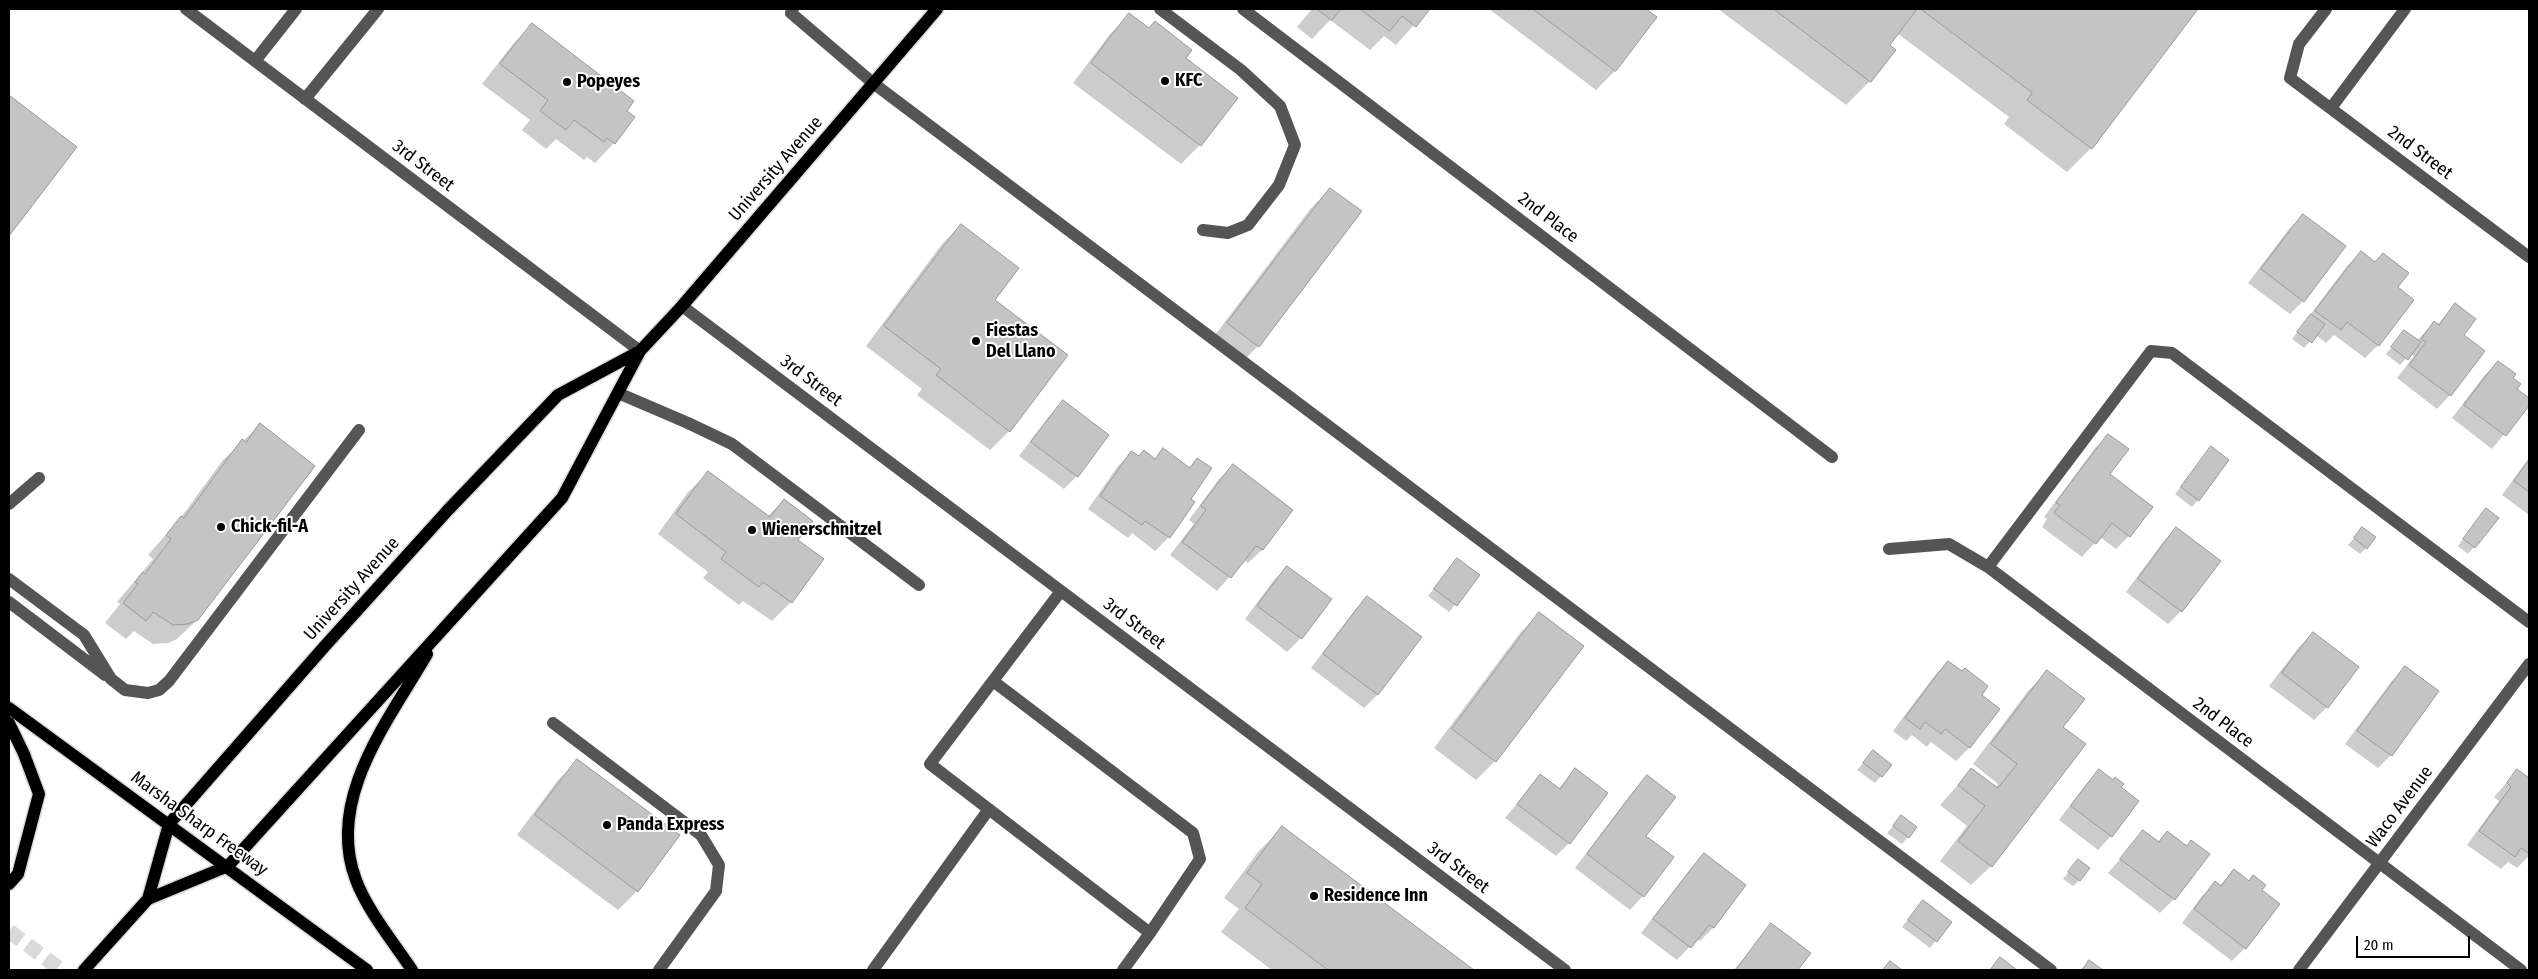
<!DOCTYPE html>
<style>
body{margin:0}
#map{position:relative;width:2538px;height:979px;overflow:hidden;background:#fff;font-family:"Fira Sans Condensed",sans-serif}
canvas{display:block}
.frame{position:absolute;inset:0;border:10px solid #000;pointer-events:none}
.scale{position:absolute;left:2356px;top:936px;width:114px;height:22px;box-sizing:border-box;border:2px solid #000;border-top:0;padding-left:6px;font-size:15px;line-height:18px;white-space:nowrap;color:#000;-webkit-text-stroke:4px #fff;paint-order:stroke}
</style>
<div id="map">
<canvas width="2538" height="979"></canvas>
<div class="frame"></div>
<div class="scale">20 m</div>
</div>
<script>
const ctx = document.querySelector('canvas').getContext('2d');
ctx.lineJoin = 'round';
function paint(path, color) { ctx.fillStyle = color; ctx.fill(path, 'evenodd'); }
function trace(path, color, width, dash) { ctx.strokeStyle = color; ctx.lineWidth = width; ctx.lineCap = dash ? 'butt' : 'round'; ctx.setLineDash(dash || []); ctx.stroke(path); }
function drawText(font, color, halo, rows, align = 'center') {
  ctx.font = font + ' "Fira Sans Condensed",sans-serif'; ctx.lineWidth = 4; ctx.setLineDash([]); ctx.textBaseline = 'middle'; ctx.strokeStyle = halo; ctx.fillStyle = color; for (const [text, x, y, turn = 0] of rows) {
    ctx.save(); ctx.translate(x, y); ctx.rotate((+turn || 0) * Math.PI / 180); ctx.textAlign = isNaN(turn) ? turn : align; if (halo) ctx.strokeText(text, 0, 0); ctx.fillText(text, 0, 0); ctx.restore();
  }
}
paint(new Path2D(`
 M1312,9H1428L1396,45L1384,36L1370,50L1330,20L1312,39L1297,27Z
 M1489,9H1644L1655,18L1615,71L1596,90Z
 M1718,9H2197L2091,148L2067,172L2004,124L2009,117L1897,33L1888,46L1870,81L1846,105Z
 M1129,15L1148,29L1155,22L1200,145L1181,164L1073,83L1110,34Z
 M532,25L625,111L614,143L595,163L587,157L584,160L556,139L546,149L522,130L530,120L482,84L513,44Z
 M9,96L75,147L9,234Z
 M1330,189L1360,212L1258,346L1239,365L1209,343L1311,208Z
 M2303,215V301L2290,314L2248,283L2289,229Z
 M961,225L993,300L1066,355L1009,431L990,450L917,395L922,389L866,346L942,244Z
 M2361,253L2374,263L2396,287L2378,345L2365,358L2334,335L2326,343L2316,335L2304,348L2292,339L2347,266Z
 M2455,305L2462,335L2483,351L2450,395L2437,409L2397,378L2414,356L2410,354L2400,365L2386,354L2404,332L2417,341L2434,322L2437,325Z
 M2498,362L2511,378L2516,389L2529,400V404L2492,449L2452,418L2484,376Z
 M1063,402L1108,435L1077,476L1064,489L1019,456L1050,415Z
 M260,425L197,620L177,639L168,643L153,644L134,631L126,639L105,623L120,604L117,602L153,559L148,555L179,520L223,460Z
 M2109,435L2108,474L2129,536L2116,549L2100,537L2082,557L2042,527L2047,519L2044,517L2095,448Z
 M2211,448L2198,500L2192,507L2175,494Z
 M1164,450L1189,468L1197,459L1189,499L1193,502L1169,537L1155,551L1132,533L1128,538L1088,509L1118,466L1132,452L1139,457L1154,460Z
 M2529,458V515L2502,495Z
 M1233,466L1291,510L1262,550L1248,563L1244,560L1217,591L1170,555L1194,524L1189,520L1219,479Z
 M708,473L767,517L784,500L797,540L791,602L772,621L743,601L739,605L703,578L708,572L658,534L688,492Z
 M2480,516L2497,518L2468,554L2458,546Z
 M2363,528L2366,548L2360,554L2348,545Z
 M2176,529L2181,611L2168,624L2126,592L2163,542Z
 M1457,559L1478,575L1449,612L1428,596Z
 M1287,567L1330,600L1301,638L1287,652L1245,619L1274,580Z
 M1367,597L1420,637L1377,695L1364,708L1311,668L1354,611Z
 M1539,614L1495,761L1476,780L1434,748L1520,633Z
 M2313,633L2327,707L2314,720L2269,686L2299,647Z
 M1948,662L1980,696L1998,709L1969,748L1956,761L1931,742L1927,747L1912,735L1906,741L1893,731L1935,675Z
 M2405,667L2391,755L2378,768L2345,744L2392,681Z
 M2047,672L2061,727L2084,744L1991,866L1971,885L1940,861L1967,826L1940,805L1972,769L1996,787L1998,784L1973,764L2028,691Z
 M1873,752L1890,766L1875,783L1857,770Z
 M578,761L637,891L618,910L517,835L558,780Z
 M1575,770L1569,843L1556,856L1505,818L1540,776L1558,789Z
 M2099,771L2138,801L2111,836L2098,850L2059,820L2086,784Z
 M2517,771L2529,780V856L2517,868L2508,862L2501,869L2467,845L2499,801L2494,797Z
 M1647,777L1645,837L1672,857L1643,896L1630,910L1575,868L1634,790Z
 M1901,817L1908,837L1902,844L1887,833Z
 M1282,828L1472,970H1272L1221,932L1239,909L1224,898L1258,852Z
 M2143,832L2157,843L2167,832L2187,847L2208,854L2174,899L2160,913L2108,873Z
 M1704,854L1745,885L1713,928L1700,941L1697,939L1677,960L1641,933L1691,868Z
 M2078,861L2080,880L2073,886L2063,879Z
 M2234,871L2260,891L2245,948L2232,961L2182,923L2202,896L2216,883L2219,886Z
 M1923,901L1951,922L1930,948L1902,927Z
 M1771,925L1809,954L1797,970H1734Z
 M2000,959L2015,970H1990Z
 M2089,961L2100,970H2080Z`), '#0003');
const building = new Path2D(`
 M1317,9H1341L1332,20Z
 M1360,9H1430L1416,27L1402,16L1390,31Z
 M1533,9H1646L1657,17L1616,71Z
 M1774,9H1917L1890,45L1896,50L1871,82Z
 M1921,9H2198L2092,149L2027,100L2032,93Z
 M1129,13L1149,28L1155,21L1192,50L1186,58L1238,98L1201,146L1091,63Z
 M532,23L634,101L627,111L635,117L615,144L607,138L604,142L574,120L566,130L540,111L548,100L500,64Z
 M9,95L77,147L9,236Z
 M1330,188L1362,211L1259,347L1227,323Z
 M2303,214L2346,246L2304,302L2261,269Z
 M961,224L1019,268L995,300L1068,355L1010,432L936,375L941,369L884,326Z
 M2361,251L2375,262L2383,253L2409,273L2398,287L2414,300L2379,346L2347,322L2341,330L2315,311Z
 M2455,303L2476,319L2464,335L2485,351L2451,396L2409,365L2426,342L2421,339L2434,321L2439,325Z
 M2311,314L2325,324L2312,343L2297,332Z
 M2404,330L2421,342L2408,360L2391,347Z
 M2498,361L2516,374L2513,378L2521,384L2517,389L2529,398V406L2506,436L2464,405Z
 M1063,400L1109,435L1078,477L1031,442Z
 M260,423L315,466L198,620L188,624L173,625L153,612L146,621L123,603L138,584L135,582L143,572L145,574L171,539L166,535L181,516L184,518L242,439L246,442Z
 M2108,434L2129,449L2110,474L2153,507L2130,537L2112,523L2096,544L2054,513L2060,505L2056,503Z
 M2211,446L2229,460L2199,501L2181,487Z
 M1163,448L1190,468L1197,458L1212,468L1191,499L1195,502L1170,538L1145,521L1142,525L1100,496L1131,451L1139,456L1144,450L1155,459Z
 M2529,460V492L2514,481Z
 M1233,464L1293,510L1263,550L1256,546L1231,578L1182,542L1206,510L1201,506Z
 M708,471L770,517L784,499L813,521L798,540L824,559L792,603L763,582L759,587L721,559L726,552L676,514Z
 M2486,508L2499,518L2475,548L2463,539Z
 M2176,527L2221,561L2182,612L2138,579Z
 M2362,527L2376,537L2367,549L2354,538Z
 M1457,558L1480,575L1457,606L1434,589Z
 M1287,566L1332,599L1302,639L1257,606Z
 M1367,596L1422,637L1378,695L1323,654Z
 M1539,612L1584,646L1496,762L1452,729Z
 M2313,632L2359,667L2328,708L2282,673Z
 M1948,661L1962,671L1965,668L1988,686L1982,695L2000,709L1970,748L1945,729L1941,734L1925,722L1920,729L1905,718Z
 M2405,666L2439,691L2392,756L2357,731Z
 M2047,670L2085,699L2063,727L2086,744L1992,867L1958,841L1985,806L1958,785L1971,768L1998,788L2017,764L1991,744Z
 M1873,750L1892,765L1882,777L1863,763Z
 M577,759L680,835L638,892L535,815Z
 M1575,768L1608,793L1570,844L1517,804L1540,774L1560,789Z
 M2099,769L2113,780L2115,777L2124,784L2121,787L2139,801L2112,837L2071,806Z
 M2517,769L2529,778V854L2521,848L2515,857L2479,831L2511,787L2507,783Z
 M1647,775L1676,797L1646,836L1674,857L1644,897L1587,854Z
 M1901,815L1917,827L1909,838L1893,826Z
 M1282,826L1474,970H1328L1245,908L1262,884L1247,873Z
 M2143,830L2159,842L2167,831L2187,846L2191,840L2210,854L2175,900L2120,859Z
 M1704,853L1746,885L1714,928L1709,925L1691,948L1653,919Z
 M2078,859L2090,868L2080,881L2068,872Z
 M2234,869L2249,881L2253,875L2266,885L2262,890L2280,904L2246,949L2194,909L2215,881L2221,886Z
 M1923,900L1952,922L1937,942L1908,920Z
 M1771,923L1811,953L1798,970H1736Z
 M2000,957L2017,970L1991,969Z
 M2089,960L2103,970H2083Z
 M1890,961L1902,970H1883Z`);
paint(building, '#c4c4c4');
trace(building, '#999', 1);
trace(new Path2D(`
 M9,931L61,970`), '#d9d9d9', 15, [15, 8]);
const major = new Path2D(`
 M9,708L367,970
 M9,723L24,754L39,794L18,874L9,884
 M148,899L169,824L324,647L448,510L558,395L640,351
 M84,970L148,899L228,866L562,498L640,351L682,306L937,9
 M412,970C394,943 367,910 356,880C325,799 389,720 427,654`);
trace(major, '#dbdbdb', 15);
trace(new Path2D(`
 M186,9L640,351
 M793,9L791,13L873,83L2051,970
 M1160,9L1241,70L1280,106L1295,145L1279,185L1248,225L1228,233L1203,230
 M1243,9L1832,457
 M2326,9L2299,44L2290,78L2529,257
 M255,61L296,9
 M305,99L378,9
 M2331,108L2405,9
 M682,306L1565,970
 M618,393L688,423L732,444L919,585
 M9,504L39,478
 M1889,549L1949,544L1988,567L2521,970
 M1988,567L2151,351L2172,353L2529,622
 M9,579L84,635L111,679L125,690L148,693L159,690L169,681L359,430
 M1061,591L930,764L1150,933L1123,970
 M9,602L105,675
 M993,681L1193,833L1200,859L1150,933
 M553,723L701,835L719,865L716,891L659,970
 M873,970L989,809
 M2299,970L2529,664`), '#555', 12);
trace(major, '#000', 12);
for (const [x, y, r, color] of [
 [1165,81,5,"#000"],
 [567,82,5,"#000"],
 [976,341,5,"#000"],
 [221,527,5,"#000"],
 [752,530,5,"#000"],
 [607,825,5,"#000"],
 [1314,896,5,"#000"]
]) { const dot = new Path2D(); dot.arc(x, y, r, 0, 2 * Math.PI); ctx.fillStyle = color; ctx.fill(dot); trace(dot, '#fff', 2); }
drawText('bold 18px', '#000', '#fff', [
 ["KFC",1175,81],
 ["Popeyes",577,82],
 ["Fiestas",986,331],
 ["Del Llano",986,352],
 ["Chick-fil-A",231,527],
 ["Wienerschnitzel",762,530],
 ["Panda Express",617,825],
 ["Residence Inn",1324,896]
], 'left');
drawText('18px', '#000', '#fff', [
 ["2nd Street",2420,153,37],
 ["3rd Street",423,166,37],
 ["University Avenue",776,169,-49],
 ["2nd Place",1548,218,37],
 ["3rd Street",811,381,37],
 ["University Avenue",352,589,-48],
 ["3rd Street",1134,624,37],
 ["2nd Place",2223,723,37],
 ["Waco Avenue",2400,807,-53],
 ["Marsha Sharp Freeway",199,824,36],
 ["3rd Street",1458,868,37]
]);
</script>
